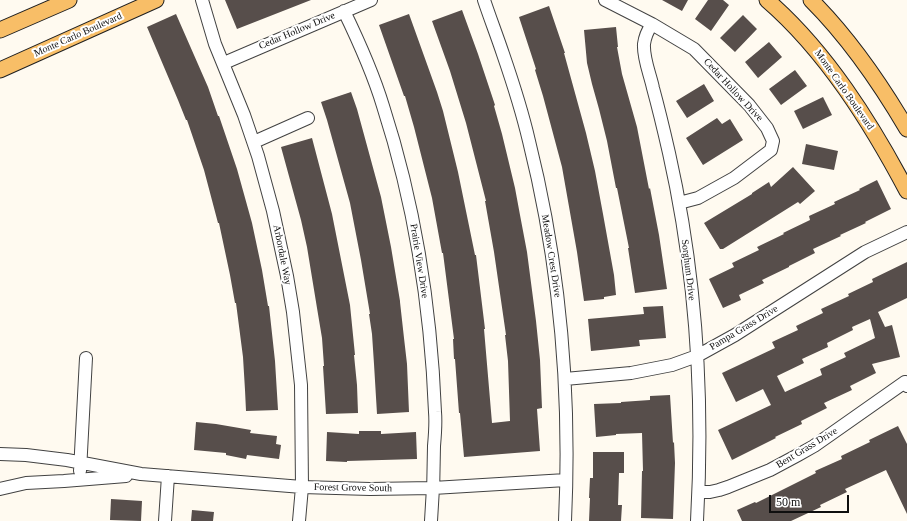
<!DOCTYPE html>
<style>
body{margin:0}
#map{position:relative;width:907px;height:521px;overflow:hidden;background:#fffaf0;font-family:Georgia,serif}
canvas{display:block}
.scale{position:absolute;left:769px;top:495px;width:80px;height:18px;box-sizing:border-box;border:2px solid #0f0f0f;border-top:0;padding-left:5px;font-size:12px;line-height:14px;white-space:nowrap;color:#0f0f0f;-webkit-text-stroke:3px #fff;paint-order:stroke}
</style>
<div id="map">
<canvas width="907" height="521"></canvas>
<div class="scale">50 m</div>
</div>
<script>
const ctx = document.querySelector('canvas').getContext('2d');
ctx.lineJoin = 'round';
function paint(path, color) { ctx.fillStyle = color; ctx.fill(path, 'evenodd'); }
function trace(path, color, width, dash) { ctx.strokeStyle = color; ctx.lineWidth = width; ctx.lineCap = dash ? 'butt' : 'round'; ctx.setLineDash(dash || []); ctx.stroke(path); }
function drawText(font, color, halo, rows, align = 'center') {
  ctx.font = font + ' Georgia,serif'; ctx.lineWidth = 4; ctx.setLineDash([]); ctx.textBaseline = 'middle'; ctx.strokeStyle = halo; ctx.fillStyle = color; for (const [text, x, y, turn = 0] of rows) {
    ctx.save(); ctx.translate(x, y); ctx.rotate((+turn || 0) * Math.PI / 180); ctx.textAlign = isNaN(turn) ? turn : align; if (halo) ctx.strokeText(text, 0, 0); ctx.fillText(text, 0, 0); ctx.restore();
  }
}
paint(new Path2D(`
 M225,0H311L237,29Z
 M662,0H688L682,11Z
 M708,0H723L729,5L711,31L695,19Z
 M549,6L565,53H564L586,133L595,171L603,214L614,275L616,295L604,297V299L584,301L577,252L562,167L543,96L535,70L536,69L519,17Z
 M462,10L478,54L495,105L494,106L502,134L515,188L520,215L527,252L536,321L540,360L542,408L537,409L540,451L464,457L460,413H459L455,359H454L453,339H454L443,253H442L432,198L414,127L405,96H404L379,25L409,14L437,92L443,111L458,172L475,255H476L485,329H484L492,423L510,421L508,361L505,335H506L494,252L485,201H486L466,123L450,71L432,21Z
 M176,14L208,87L218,116H219L237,169L252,223L262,270L268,306H269L275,361L278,410L246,411L245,390L243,357L236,303H235L230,275L219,223H218L204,170L187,120H186L178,100L147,27Z
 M743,15L757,29L735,52L720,38Z
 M616,27L618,47H617L622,74L637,127L649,189L650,188L659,235L667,289L635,293L628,248H629L617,188H616L607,141L599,109L592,84L587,63L584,30Z
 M769,42L782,57L758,78L745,62Z
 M795,70L807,86L781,105L769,89Z
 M704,84L714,101L687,118L676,101Z
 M351,92L357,109L381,197L391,247L400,301V302L404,338L407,364L409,412L377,414L374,364L372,334L369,314H370L361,260L350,203L327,120L321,102Z
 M823,97L832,115L803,129L794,111Z
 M717,118L722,124L730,119L743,140L703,165L686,138Z
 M312,138L332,214L350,305L355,355H354L357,385L358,413L326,414L323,366H324L322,338L317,308L307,247L301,220L281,147Z
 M806,144L838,151L834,170L802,164Z
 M793,167L815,191L800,204L798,202L723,249H720L704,223L752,194V193L769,182L771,187Z
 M877,180L891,209L865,222L866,223L840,235L841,236L813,249L815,253L789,266V267L762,280L764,283L739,295L741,300L723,308L709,279L734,267L732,263L759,250L757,247L784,234L783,233L810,220L809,216L835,204L834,202L860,190L859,189Z
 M907,262V298L878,312L885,327L892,325L900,357L872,364L876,373L850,386L852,390L824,403L827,408L801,421L802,424L775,437L776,438L732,460L718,430L771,405L763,389L736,402L722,373L775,348L772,342L798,330L796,326L823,313L821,309L849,296L848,294L873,282L872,279ZM870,319L875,338L844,353L846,357L820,369L822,375L785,392L777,376L804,363L802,359L828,347L827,343L853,330L852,327Z
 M663,306L666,338L639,340L640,346L591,351L588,319L644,314L643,307Z
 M670,395L673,443L674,442L675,463L673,519L641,518L642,471H643L642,433L616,434V435L596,437L594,404L621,403V402L650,400V396Z
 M196,422L216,424L251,430L250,433L277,436L276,444L281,445L279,459L247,455L246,459L226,455V453L194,450Z
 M898,426L907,444V514L886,470L845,489L847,492L820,505L821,507L791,521H742L737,510L755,502L756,503L816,473L815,471L842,459L841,456L870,442L869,440Z
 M359,431H381V434L416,432L417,459L347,461V462L326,461L327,432L359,434Z
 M593,452H624V473H619L618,505H622L621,521H589L590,498H589L590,478H593Z
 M111,499L142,501L141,521L110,520Z
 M192,510L214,512L213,521H191Z`), '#574e4b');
const minor = new Path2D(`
 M202,0L215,44L244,115L258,156L273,211L287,276L293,312L301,385L302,487L299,521
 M484,0C490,18 497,36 503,54C513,83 522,111 529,141C560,265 571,393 565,521
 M605,0L652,24L694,49L749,105L767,128L773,141L771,150L734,178L698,198L679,203
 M344,11C359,42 373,73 383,106C415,205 431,309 435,412C436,423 435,435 434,446C434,471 433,496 431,521
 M652,24C648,30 645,36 644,44C643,58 650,74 653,88C659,110 664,131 669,153C696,273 704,398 697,521
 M224,63L371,0
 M254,142L308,118
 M565,379L631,373L672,365L697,356L735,335L865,252L907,232
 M0,454L26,455L67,460L141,474L302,487L370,489L433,488L566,480
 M80,471L86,358
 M0,489L26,483L64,481L126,476
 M699,492H710L719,490L728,487L770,470L798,455L814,446L905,382L907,386
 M165,521L168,476`);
const major = new Path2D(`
 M767,0C826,51 871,123 907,191
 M811,0C849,38 880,83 907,129
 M0,30L69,0
 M0,70L156,0`);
trace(minor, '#424242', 14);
trace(major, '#202020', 17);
trace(minor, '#fff', 12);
trace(major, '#f8be67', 15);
drawText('10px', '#0f0f0f', '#fff', [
 ["Cedar Hollow Drive",297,31,-23],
 ["Monte Carlo Boulevard",78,35,-24],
 ["Cedar Hollow Drive",733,90,47],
 ["Monte Carlo Boulevard",844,90,55],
 ["Arbordale Way",282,255,79],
 ["Meadow Crest Drive",551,256,81],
 ["Prairie View Drive",419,261,81],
 ["Sorghum Drive",688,270,83],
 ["Pampa Grass Drive",744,328,-31],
 ["Bent Grass Drive",807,448,-31],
 ["Forest Grove South",353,488,1]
]);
</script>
